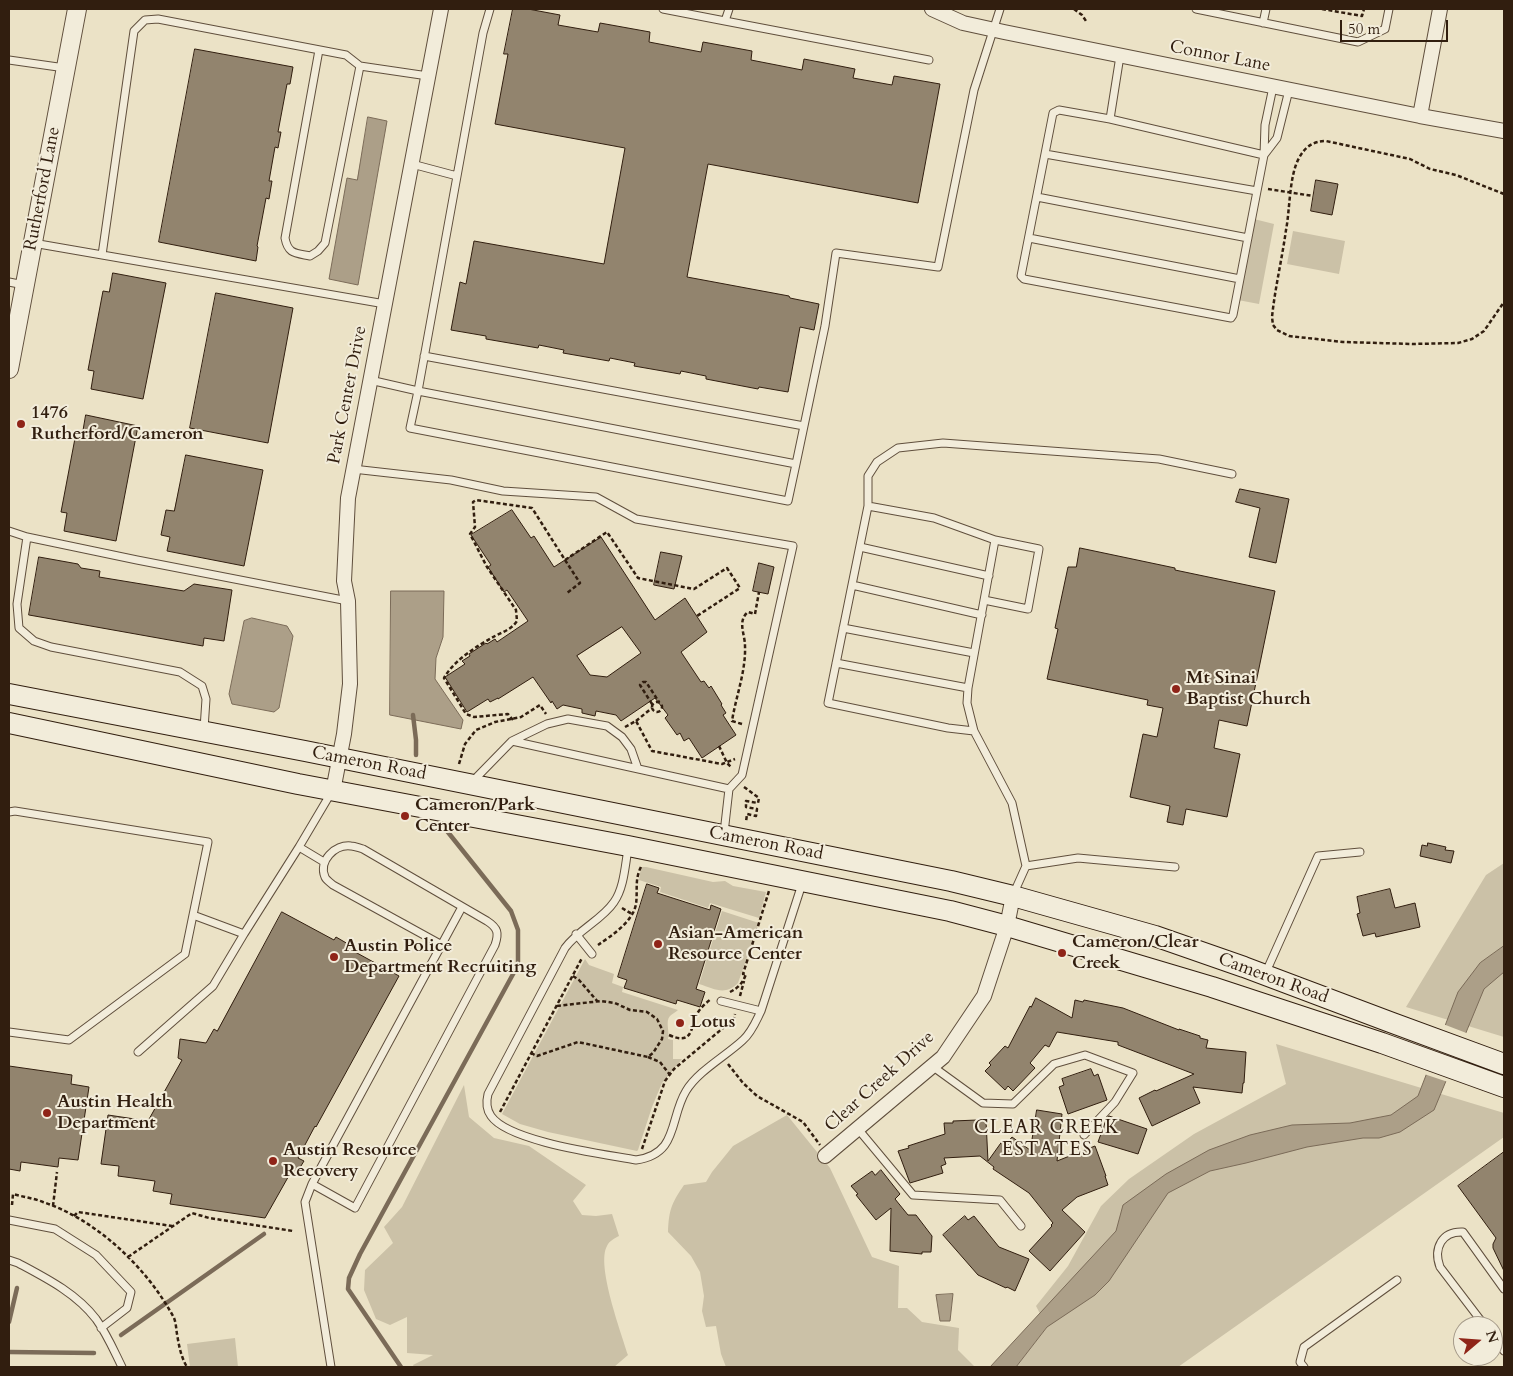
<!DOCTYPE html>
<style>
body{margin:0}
#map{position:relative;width:1513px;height:1376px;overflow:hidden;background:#ebe2c6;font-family:Cardo,serif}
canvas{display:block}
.frame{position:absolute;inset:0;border:10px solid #311e0f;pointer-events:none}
.north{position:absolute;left:1453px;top:1316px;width:50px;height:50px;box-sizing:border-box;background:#f2ecda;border:1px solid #a59a89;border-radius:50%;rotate:72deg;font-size:14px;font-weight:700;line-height:20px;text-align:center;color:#311e0f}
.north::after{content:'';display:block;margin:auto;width:18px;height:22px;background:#8f2418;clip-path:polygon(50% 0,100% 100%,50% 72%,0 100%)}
.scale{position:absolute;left:1340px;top:20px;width:108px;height:22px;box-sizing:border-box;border:2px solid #311e0f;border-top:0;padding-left:6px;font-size:15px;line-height:18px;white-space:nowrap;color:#311e0f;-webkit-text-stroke:4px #f2ecda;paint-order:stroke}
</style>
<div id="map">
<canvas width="1513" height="1376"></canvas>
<div class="frame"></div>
<div class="north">N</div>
<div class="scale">50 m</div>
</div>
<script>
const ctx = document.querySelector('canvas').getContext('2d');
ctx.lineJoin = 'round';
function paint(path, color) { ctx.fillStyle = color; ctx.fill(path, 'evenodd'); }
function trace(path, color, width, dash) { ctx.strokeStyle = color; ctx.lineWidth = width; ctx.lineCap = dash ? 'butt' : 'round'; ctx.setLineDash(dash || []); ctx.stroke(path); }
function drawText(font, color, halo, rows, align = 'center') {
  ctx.font = font + ' Cardo,serif'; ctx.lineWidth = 4; ctx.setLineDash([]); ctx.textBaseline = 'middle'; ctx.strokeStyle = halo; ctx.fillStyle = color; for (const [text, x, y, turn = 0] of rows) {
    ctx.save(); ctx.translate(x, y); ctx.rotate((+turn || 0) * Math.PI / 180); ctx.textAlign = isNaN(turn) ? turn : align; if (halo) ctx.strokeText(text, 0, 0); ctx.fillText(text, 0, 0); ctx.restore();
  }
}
paint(new Path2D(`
 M1254,219L1274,224L1259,304L1238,300Z
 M1293,231L1345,241L1339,274L1287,264Z
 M1504,863V1037L1406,1007L1486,875Z
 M641,867H646L713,882L725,881L733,886L766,892L759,918L710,903L708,908L660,892L661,887L639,880Z
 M722,911L759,923L738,983C725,996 715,989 699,984Z
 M585,959L589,965L614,974L612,983L623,987L622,992L678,1010C676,1012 672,1014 670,1016C665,1021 670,1032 668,1039L673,1040V1059H682L662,1083L652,1107L638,1150L637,1151L548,1132L520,1124L502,1114Z
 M1276,1044L1504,1113V1137L1178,1367H1016L1047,1327L1036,1306L1068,1266L1101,1206L1129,1179L1194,1134L1286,1084Z
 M464,1085L469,1117L494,1138L529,1146L586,1185L573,1201L582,1215L596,1216L612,1214L619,1236C615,1238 609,1241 607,1246C596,1265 621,1332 628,1355L614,1367H414L413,1365L433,1355L407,1353V1317L390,1325L376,1319L364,1290L365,1270L393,1243L384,1227L402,1207Z
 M787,1115L830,1168L872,1257L899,1266L898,1308H907L922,1322L959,1328L958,1350L975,1367H726L721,1354L716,1326L706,1327L702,1311L704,1296L700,1272L691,1256L668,1232C669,1210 671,1204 684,1185L706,1182L712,1172L733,1146Z
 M235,1338L238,1367H190L187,1344Z`), '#cbc1a7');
const water = new Path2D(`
 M368,117L387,121L358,285L329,279L347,178L357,180Z
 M391,591H444L443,637L436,658L435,679L463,720L461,729L390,715Z
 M252,618L287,626L293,636L279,708L274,712L232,704L229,694L244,621Z
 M1504,946V972L1484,989L1434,1110L1400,1132L1379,1138H1363L1307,1147L1246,1163L1210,1171L1168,1193L1109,1281L1095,1295L1047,1327L1016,1367H990L1116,1231L1123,1205L1166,1174L1209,1150L1250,1135L1292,1125L1350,1123L1391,1115L1418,1096L1458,992L1480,963Z
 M953,1294L950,1321H940L936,1295Z`);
paint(water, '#ac9f88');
trace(water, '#7b6b58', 1);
paint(new Path2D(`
 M1443,1024L1469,1034L1448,1082L1424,1074Z`), '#ebe2c6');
trace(new Path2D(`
 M413,715L416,740V755
 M9,1322L17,1288
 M121,1335L264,1234
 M9,1352L94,1353
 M401,1367L348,1289L349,1278L360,1254L518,965V930L511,911L443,826`), '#7b6b58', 4.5);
const building = new Path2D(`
 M513,9H528L560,15L558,25L598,32L600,23L650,32L649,42L701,52L703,42L752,51L751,60L802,70L804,59L855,69L853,78L892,85L894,76L940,84L918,203L708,164L687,277L789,296L790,298L819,304L814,330L800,327L788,392L759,387L758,389L706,379V376L681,371L680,374L634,366L635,363L610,358L609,361L563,353L564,350L539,345L538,348L486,339V336L451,330L460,282L466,284L474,241L604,264L625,148L495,124L508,54H504Z
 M195,49L293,67L290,84H287L278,132H281L278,148L275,147L269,181H272L269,199L266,198L257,246L258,247L256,261L159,242Z
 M1316,180L1338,184L1332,215L1311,211Z
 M113,273L166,283L143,399L91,389L94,371L88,370L103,291L109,292Z
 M216,293L293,308L268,443L190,428Z
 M86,415L138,426L116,541L64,531L67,513L61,512L76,433L82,434Z
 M186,455L263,470L244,566L167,551L170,537L161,535L166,510L174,511Z
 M1240,489L1289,499L1276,563L1249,557L1260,508L1236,502Z
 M512,510L531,538L534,536L554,567L601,537L655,620L685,598L707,632L681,652L701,682L704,681L709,688L711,686L722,704L721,705L726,713L723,715L736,735L702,758L689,738L684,741L680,733L677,735L665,718L668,715L655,698L621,721L616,715L596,711L595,716L582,713V709L563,705L557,709L552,701L551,703L533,677L498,699V698L490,702L488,699L467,712L445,677L465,664L462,661L470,656L469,654L486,643L487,644L495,639L497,642L528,621L507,590L504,592L488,567L491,565L471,535ZM622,627L641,653L607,677L590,675L577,656Z
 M1080,548L1175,568V570L1275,591L1247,726L1219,720L1214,748L1240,754L1227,817L1186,809L1183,825L1167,822L1170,806L1130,797L1143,734L1157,737L1163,708L1147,705L1148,700L1047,679L1058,629L1055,628L1068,567H1076Z
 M661,552L682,556L674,589L654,585Z
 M39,557L78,564L81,568L100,571L99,577L184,591L194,584L232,590L224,641L204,638L203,646L29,615Z
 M759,563L774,567L768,594L753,591Z
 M1428,843L1446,847L1445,850L1454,851L1451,863L1420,856L1422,845L1427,846Z
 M647,884L659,888L657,893L710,910L711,905L721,909L696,989L705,992L700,1007L677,1000L676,1004L624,988L627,980L618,977Z
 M1390,889L1395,908L1415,903L1420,927L1376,937L1375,933L1363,936L1357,914L1360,913L1357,897Z
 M282,912L334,940L336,937L348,944L346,947L399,976L316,1127L315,1126L298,1158L304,1161L296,1174L291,1172L265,1218L170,1204L172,1194L153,1191L155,1181L118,1176L119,1166L101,1164L108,1115L148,1121L182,1060L178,1058L180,1039L206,1043L214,1029L217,1031Z
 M1036,998L1072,1018L1075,1000L1083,1002L1084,1000L1123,1008L1179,1030V1029L1200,1036V1038L1208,1040L1206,1048L1246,1052L1244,1083H1243L1242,1093L1193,1087L1200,1103L1152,1126L1139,1098L1155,1090L1156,1091L1194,1074L1118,1045V1042L1057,1032L1049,1047L1045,1045L1030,1063L1035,1068L1013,1091L1008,1086L1005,1090L985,1071L991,1065L989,1063L1005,1046L1008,1048L1030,1006L1031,1007Z
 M9,1066L72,1075L71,1084L89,1087L78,1160L59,1158L58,1167L21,1162L20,1171L9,1169Z
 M1091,1069L1094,1076L1098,1074L1107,1100L1068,1114L1059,1087L1064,1085L1062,1079Z
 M1037,1110L1062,1114L1057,1161L1095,1146L1106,1176H1105L1108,1185L1077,1197L1062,1210L1085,1232L1050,1271L1029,1251L1052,1226L1051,1225L1053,1223L1029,1193L993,1169L994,1167L980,1156L944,1158L946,1164L941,1166L943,1173L910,1183L898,1151L909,1148L908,1146L945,1134L944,1123H953V1121L977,1120V1121H986L988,1161L1003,1140L1007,1143L1012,1137L1030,1150Z
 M1109,1116L1147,1129L1138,1154L1098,1142L1106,1120Z
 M1504,1152V1271L1493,1248V1244L1496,1238L1458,1186Z
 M881,1170L900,1194L895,1199L908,1215H916L932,1236L931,1252H922V1254L890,1251L891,1208L876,1220L856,1195L858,1194L851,1186L872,1171L875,1175Z
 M965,1216L968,1220L974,1216L999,1247L1029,1259L1015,1291L1007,1287L1006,1288L978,1275L943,1235Z`);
paint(building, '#92846e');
trace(building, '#311e0f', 1);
const service = new Path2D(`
 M490,9L483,33L418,391L796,464L825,326L836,253L938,267L974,90L1000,9
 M663,9L725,21L729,9
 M1196,9L1358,42L1385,29L1389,9
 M725,21L929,60
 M1263,23L1266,9
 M319,50L285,238C288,254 295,253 310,256L318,251L325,243L360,66
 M9,60L65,68
 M1110,119L1059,110L1053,113L1021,276L1024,279L1231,318L1233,315L1264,155L1110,119L1120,56
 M1045,154L1257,191
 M1264,155L1277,138L1289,90
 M1264,155L1265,125L1273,87
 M412,164L457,176
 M1037,197L1248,238
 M1029,238L1240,279
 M33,243L385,304
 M102,255L134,31L145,20L158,19L346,55L360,66L428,76
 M9,282L24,285
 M424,356L804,426
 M370,380L418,391L410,428L788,501L796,464
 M353,469L451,480L503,491L596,497L636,519L793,546L742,775L729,789L512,741
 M868,506V476L877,462L898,448L943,443L1159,459L1232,474
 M9,531L27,537L137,560L348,601
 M27,537L17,604L19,628L34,641L51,647L180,672L202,686L206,699L204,729
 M860,547L989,576
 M852,585L982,615
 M984,600L1028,609L1039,549L995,540
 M843,628L974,653
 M836,663L968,688
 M974,731L948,728L828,703L868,506L934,518L995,540L968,688L967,703L974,731L1012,803L1026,866L1013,895
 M472,782L512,741L547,724L568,719L607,726L622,737L631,749L638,769
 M9,812L15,811L208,842L193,915
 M724,833L729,789
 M299,847L324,862
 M628,849C625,866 624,888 614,902C602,920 579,929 565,948L488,1094C486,1102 486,1109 491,1116C509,1142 604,1154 636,1160C679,1154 669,1119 686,1091C698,1071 726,1056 743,1040C752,1032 756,1021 761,1011L802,884
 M1026,866L1078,858L1175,867
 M576,934L592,954
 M1266,972L1318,856L1360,852
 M721,1001L761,1011
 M9,1032L69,1040L185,954L193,915L244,934
 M138,1052L213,986L244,934L299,847L331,793
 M932,1066L983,1103L1013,1104L1054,1064L1085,1055L1133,1073L1115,1102L1084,1135
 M858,1129L913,1195L1000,1200L1021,1226
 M312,1184L355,1208L495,945C499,933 498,928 487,921L363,849C359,848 355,846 351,846C335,844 318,861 325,877C326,880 330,882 333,885L442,945
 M9,1220L55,1229L96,1255L131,1292L127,1308L101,1328
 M9,1260L18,1263C46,1278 76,1293 96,1319C107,1334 114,1351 122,1367
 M1485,1326L1440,1267C1433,1248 1442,1231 1463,1232L1504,1289
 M1493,1336L1504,1351
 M331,1367L305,1202L312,1184L462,907
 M1304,1367L1300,1362L1304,1347L1397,1280`);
const minor = new Path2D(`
 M932,9L963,23L1004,32L1420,116L1504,131
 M1420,116L1440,9
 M333,791L344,734L350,684L348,601L344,581L348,498L441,9
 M825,1156L943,1057L984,996L1007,926L1013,896`);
const tertiary = new Path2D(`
 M9,369L77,9`);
const secondary = new Path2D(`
 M9,694L305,751L951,881L1013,896L1155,936L1244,967L1390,1022L1504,1064
 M9,723L298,784L628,846L950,911L1007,926L1212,987L1382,1043L1504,1087`);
trace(service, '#604f3d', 9);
trace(minor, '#604f3d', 16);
trace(tertiary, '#604f3d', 20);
trace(secondary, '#311e0f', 22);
trace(new Path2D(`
 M1074,9L1082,15L1086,21
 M1322,9L1362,16L1364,9
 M1268,189L1313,196
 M1504,194L1456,175L1430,169L1410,159L1326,141C1313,141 1305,147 1299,158C1289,176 1290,210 1286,230C1282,259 1275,288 1272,317L1273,325L1277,330L1289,336L1343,342L1412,344L1458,343L1472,339L1484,331L1504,302
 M565,560L580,583L567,593
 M652 707a5 5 0 1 1 10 0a5 5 0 1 1-10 0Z
 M652,704L640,685L643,682H646L659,702
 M513,720L508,714L474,717L466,714L444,678C454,660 477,646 495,636C503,632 512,629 517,621L516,610L487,567L470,534L475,527L473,502L476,500L532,508L565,560L607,532L638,578L694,589L727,568L740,588L697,616
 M636,721L652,708
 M742,724L732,721C736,696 746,671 745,646C745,634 737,621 748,612L755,614L759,592
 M625,727L636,721L652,751L722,764L735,759
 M719,746L727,763L732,768
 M459,764L465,744L476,730L495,722L521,717L540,705L546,714
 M744,787L759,798L758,803L746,801V807L757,809L756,816L747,814L746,822
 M622,908L632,914
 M598,945C611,936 633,922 636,904C638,890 634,879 642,865
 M573,976L579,980L598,1002
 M730,992C738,988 743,983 746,974H743L769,891
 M740,996L744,981
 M669,1035C694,1046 690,1027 697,1014C700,1008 706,1003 711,999
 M531,1053L537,1056L578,1042L648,1057L653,1053L662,1039L663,1031L657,1019L647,1012L630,1010L615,1003L601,1001L557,1006
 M648,1057L660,1062L670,1075
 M728,1064L743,1083L757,1096L803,1122L820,1145
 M500,1112L582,958
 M642,1149L665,1081L674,1069L729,1023L734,1018L735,1014
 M12,1205L13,1194C23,1197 33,1198 43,1202C97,1220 146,1267 173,1316C176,1321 176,1328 177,1334C179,1346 181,1357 187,1367
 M53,1206L57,1172
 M74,1216L78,1212L172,1226
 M128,1257L192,1213L209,1218L293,1231`), '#311e0f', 2.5, [4, 2.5]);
trace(service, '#f2ecda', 7);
trace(minor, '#f2ecda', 14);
trace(tertiary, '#f2ecda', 18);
trace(secondary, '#f2ecda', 20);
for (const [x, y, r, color] of [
 [21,424,5,"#8f2418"],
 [1176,689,5,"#8f2418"],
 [405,816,5,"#8f2418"],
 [658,944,5,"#8f2418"],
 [1062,953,5,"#8f2418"],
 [334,957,5,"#8f2418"],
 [680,1023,5,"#8f2418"],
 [47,1113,5,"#8f2418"],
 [273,1161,5,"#8f2418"]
]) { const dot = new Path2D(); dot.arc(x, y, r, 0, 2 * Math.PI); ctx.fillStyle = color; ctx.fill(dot); trace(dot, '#f2ecda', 2); }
drawText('18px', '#311e0f', '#f2ecda', [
 ["Connor Lane",1220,57,11],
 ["Rutherford Lane",43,189,-79],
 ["Park Center Drive",348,395,-79],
 ["Cameron Road",369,764,11],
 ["Cameron Road",766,844,11],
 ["Cameron Road",1273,979,20],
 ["Clear Creek Drive",880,1082,-42]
]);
drawText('bold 18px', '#311e0f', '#f2ecda', [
 ["1476",31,414],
 ["Rutherford/Cameron",31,435],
 ["Mt Sinai",1186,679],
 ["Baptist Church",1186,700],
 ["Cameron/Park",415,806],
 ["Center",415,827],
 ["Asian-American",668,934],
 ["Resource Center",668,955],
 ["Cameron/Clear",1072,943],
 ["Creek",1072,964],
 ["Austin Police",344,947],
 ["Department Recruiting",344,968],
 ["Lotus",690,1023],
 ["Austin Health",57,1103],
 ["Department",57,1124],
 ["Austin Resource",283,1151],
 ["Recovery",283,1172]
], 'left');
ctx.letterSpacing = '1px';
drawText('19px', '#311e0f', '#f2ecda', [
 ["CLEAR CREEK",1047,1129],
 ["ESTATES",1047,1151]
]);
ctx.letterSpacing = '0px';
</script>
